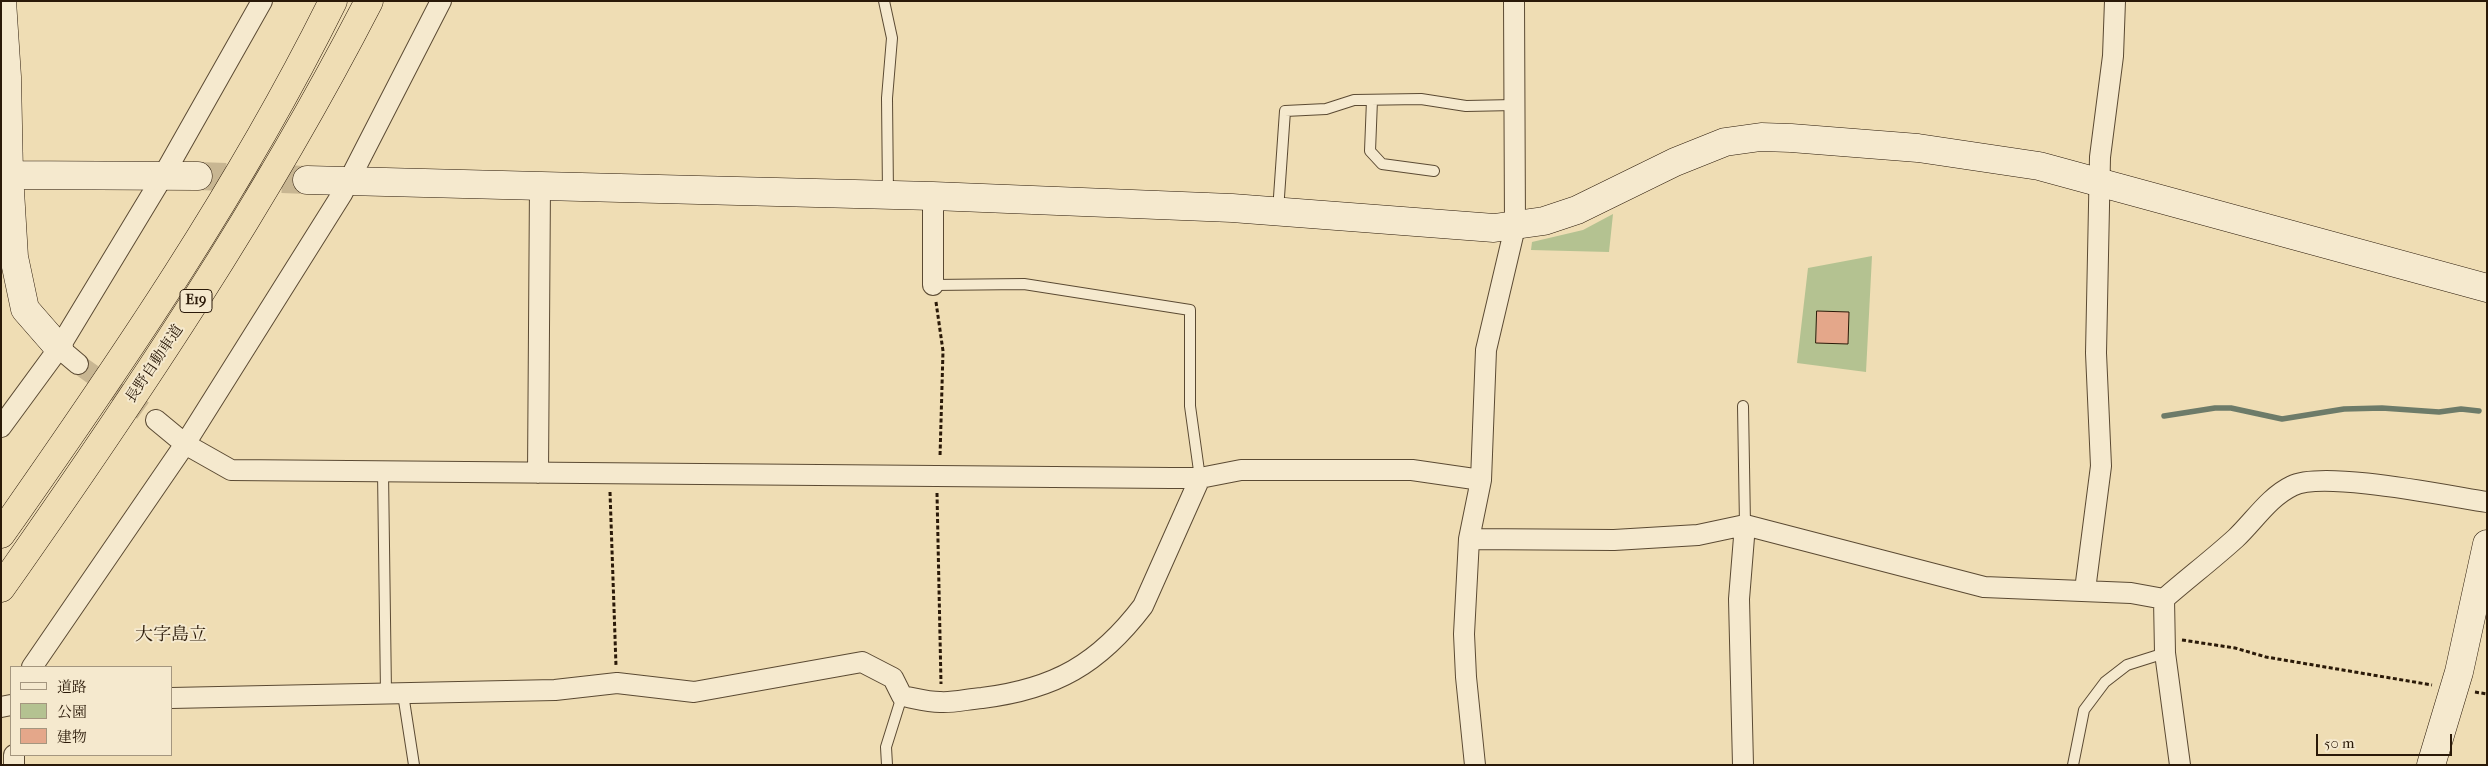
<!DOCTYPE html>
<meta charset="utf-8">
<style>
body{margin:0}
#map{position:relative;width:2488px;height:766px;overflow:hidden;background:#efddb4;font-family:"IM FELL French Canon","Noto Serif JP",serif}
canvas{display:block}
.frame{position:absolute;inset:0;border:2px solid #2a1908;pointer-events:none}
.legend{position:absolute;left:10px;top:666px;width:162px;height:90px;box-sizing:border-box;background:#f5e9ce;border:1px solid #a4967f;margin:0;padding:6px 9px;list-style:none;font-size:15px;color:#2a1908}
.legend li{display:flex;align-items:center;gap:10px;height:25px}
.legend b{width:25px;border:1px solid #a4967f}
.scale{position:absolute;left:2316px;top:734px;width:136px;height:22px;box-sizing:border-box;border:2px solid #2a1908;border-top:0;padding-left:6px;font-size:15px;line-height:18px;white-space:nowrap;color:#2a1908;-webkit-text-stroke:4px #f5e9ce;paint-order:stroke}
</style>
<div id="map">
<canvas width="2488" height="766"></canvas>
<div class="frame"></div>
<ul class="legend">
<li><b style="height:6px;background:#f5e9ce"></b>道路</li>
<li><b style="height:14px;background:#b4c291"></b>公園</li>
<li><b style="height:14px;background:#e4a78a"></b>建物</li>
</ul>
<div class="scale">50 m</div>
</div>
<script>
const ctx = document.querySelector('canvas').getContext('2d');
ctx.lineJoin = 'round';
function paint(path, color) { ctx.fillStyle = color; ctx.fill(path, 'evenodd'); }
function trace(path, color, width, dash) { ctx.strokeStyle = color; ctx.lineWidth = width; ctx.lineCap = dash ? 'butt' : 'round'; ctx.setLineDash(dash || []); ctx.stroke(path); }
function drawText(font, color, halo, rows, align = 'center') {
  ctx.font = font + ' "IM FELL French Canon","Noto Serif JP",serif'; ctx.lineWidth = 4; ctx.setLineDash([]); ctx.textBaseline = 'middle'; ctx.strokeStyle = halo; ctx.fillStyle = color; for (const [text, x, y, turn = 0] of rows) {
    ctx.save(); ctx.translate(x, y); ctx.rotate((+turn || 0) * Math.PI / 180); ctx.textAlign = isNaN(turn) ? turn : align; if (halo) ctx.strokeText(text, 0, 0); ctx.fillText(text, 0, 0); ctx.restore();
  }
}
paint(new Path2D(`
 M1613,214L1609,252L1531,250L1532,242L1583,230Z
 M1872,256L1866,372L1797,363L1808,268Z`), '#b4c291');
trace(new Path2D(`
 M2164,416L2215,408H2231L2282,419L2344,409L2382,408L2439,412L2461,409L2479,411`), '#6d7b69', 5.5);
const building = new Path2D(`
 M1817,311L1849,312L1848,344L1816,343Z`);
paint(building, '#e4a78a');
trace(building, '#2a1908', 1);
trace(new Path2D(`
 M78,364L156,420`), '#c8b692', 20, [20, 10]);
trace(new Path2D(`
 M198,176L307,180`), '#c8b692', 28, [28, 14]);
const lane = new Path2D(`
 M884,1L892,38L887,98L888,194
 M1372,100L1370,151L1382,164L1434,171
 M1278,211L1285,111L1326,109L1354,100L1421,99L1466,106L1514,105
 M933,285L1024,284L1190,310V406L1200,478
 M1743,406L1745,525
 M383,472L386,693
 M403,694L414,765
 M887,765L886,747L902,696
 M2073,765L2084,710L2105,682L2127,665L2165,653`);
const street = new Path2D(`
 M933,196V285
 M59,348L78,364
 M156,420L185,444L231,470L1171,478H1200L1241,470H1412L1481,480
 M1,427L59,348L163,176L262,1
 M538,473L540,184
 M1469,539L1614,540L1698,535L1745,525L1984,587L2131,593L2164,599C2188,578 2213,559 2236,538C2254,521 2269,497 2292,486C2322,470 2448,496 2487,502
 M2085,590L2101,466L2096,353L2100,157L2113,56L2115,1
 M2164,599L2165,653L2180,765
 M32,667L185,444L342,194L441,1
 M171,698L555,690L617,683L694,692L862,662L893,678L902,696C914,698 927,702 940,702C953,703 968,699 982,698C1055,689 1099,664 1143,606L1200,478
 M1,707L11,705
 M14,765V755
 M1475,765L1466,677L1464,634L1469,539L1481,480L1486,350L1515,227L1514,1
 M1743,765L1739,599L1745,525`);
const secondary = new Path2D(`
 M2,1L7,77L9,174L14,257L25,309L59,348
 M1,175L198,176
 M307,180L933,196L1232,208L1494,228L1544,221L1577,210L1675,162L1725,142L1761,137L1791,138L1918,148L2039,166L2487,288
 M2431,765L2459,672L2487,544`);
const highway = new Path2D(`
 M1,534C121,363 240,189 333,1
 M1,588C134,399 263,207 369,1`);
trace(lane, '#5b4a33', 12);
trace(street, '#5b4a33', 22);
trace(secondary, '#2a1908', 29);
trace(highway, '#2a1908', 29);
trace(new Path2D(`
 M936,302L943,351L940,457
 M610,492L616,666
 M937,493L941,684
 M2182,640L2235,648L2266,657L2432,685
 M2475,692L2487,694`), '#2a1908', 3, [4, 2.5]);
trace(lane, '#f5e9ce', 10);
trace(street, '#f5e9ce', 20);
trace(secondary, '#f5e9ce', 28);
trace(highway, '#efddb4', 28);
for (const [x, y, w] of [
 [196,301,32]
]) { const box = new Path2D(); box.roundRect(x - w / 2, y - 11.5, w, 23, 4); ctx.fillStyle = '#f5e9ce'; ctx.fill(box); trace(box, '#2a1908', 1); }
drawText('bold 14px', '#2a1908', null, [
 ["E19",196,301]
]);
drawText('15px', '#2a1908', '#f5e9ce', [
 ["長野自動車道",155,364,-56]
]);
drawText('18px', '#2a1908', '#f5e9ce', [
 ["大字島立",171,636]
]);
</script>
